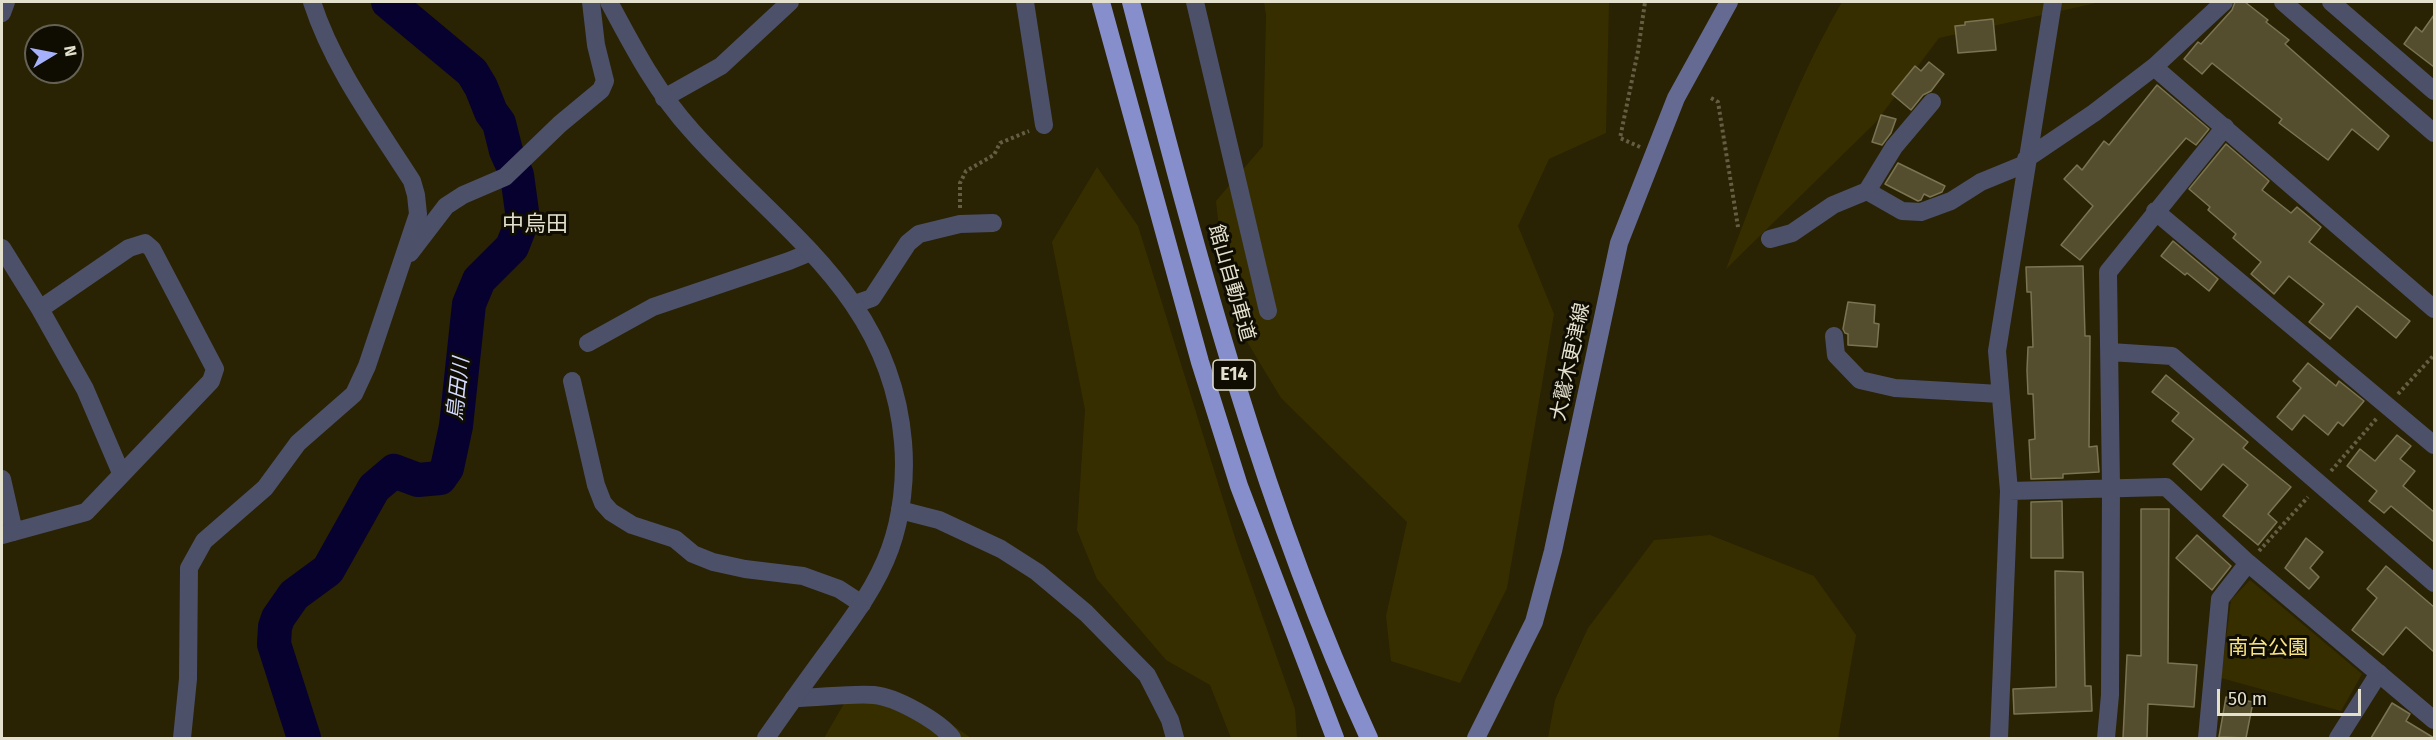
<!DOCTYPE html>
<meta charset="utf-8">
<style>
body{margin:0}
#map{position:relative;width:2436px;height:740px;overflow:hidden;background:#292203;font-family:"Fira Sans",sans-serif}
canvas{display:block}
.frame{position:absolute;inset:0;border:3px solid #e4e0ce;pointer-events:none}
.north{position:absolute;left:24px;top:24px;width:60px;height:60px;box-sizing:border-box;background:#0f0c02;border:2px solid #646154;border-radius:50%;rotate:80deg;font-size:16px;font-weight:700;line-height:24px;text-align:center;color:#e4e0ce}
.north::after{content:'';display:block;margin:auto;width:21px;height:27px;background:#a6b1fc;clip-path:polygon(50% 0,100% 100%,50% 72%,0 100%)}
.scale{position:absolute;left:2217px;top:689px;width:144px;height:27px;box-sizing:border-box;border:3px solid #e4e0ce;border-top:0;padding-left:8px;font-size:18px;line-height:21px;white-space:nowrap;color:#e4e0ce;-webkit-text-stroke:4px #0f0c02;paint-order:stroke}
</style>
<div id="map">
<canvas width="2436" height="740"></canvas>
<div class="frame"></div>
<div class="north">N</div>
<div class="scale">50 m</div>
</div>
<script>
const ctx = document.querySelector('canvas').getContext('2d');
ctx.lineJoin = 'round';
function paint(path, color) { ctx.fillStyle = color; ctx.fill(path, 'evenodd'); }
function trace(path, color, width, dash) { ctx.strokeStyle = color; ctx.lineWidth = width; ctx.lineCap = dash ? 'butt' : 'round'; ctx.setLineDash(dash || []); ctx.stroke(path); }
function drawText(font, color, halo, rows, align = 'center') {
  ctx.font = font + ' "Fira Sans","Noto Sans JP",sans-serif'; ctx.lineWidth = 6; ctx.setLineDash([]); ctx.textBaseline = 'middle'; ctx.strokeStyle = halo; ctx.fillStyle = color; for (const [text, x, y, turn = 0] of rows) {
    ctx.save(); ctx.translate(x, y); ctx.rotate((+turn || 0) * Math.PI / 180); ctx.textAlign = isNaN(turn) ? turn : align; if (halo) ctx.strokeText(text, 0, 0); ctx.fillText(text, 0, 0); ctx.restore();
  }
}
paint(new Path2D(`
 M1264,2H1609L1606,133L1549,159L1518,226L1554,314L1507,588L1460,683L1391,661L1386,616L1407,522L1281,398L1243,335L1222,258L1216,201L1263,146L1266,15Z
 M1842,2L2096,3L1939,38L1876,122L1726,269C1761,179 1793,86 1842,2Z
 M1097,167L1138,226L1237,544L1295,709L1297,738H1231L1210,685L1166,660L1097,579L1077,530L1085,410L1052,242Z
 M1710,535L1814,576L1856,635L1838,738H1548L1555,700L1588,628L1654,540Z
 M2250,580L2362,674L2341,711L2221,678L2231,600Z
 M849,695L937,714L971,738H824Z`), '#372e00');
trace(new Path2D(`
 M304,738L274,644L275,627L278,618L294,595L328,570L374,488L394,471L418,480L440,478L447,468L456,426L469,304L479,280L512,247L523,219L517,175L506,151L499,123L491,112L481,87L472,72L388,2`), '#070130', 34);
const building = new Path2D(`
 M2235,2H2245L2268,20L2266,22L2289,40L2285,44L2389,136L2378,150L2352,129L2328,160L2279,123L2282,119L2212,63L2202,74L2184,59L2198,42L2201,44L2232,10Z
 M2434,15V67L2404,44L2416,27L2422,32Z
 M1993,19L1996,50L1958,53L1955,26L1965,25V22Z
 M1929,62L1944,74L1931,91L1923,95L1911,110L1892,94L1915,66L1921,71Z
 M2157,85L2209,129L2196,145L2186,138L2080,260L2061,245L2093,206L2064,179L2077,165L2082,170L2104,141L2109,145Z
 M1881,115L1896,119L1891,133L1882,145L1872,142Z
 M2226,144L2269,181L2262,190L2291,213L2297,207L2321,227L2309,242L2410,321L2396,338L2357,306L2330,339L2309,322L2324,304L2289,276L2274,294L2251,274L2261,262L2233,238L2236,234L2208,210L2210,207L2189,189Z
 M1898,163L1945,186L1942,192L1930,197L1924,194L1921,200L1918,201L1885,184Z
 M2173,241L2218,279L2209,291L2187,273L2185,275L2161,256Z
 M2083,266L2085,336H2090L2089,447L2097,446L2099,472L2063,474V478L2031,479L2029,440L2035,439L2033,394H2028L2027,370L2028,347H2033L2031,292H2027L2026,267Z
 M1848,302L1875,305L1874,323L1879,324L1877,347L1848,345V334L1845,333L1843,329Z
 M2308,363L2336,386L2339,381L2364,401L2343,426L2338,422L2328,435L2304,415L2292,430L2277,417L2301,388L2293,381Z
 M2166,375L2248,442L2243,448L2291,487L2268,514L2277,522L2258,545L2223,516L2248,485L2223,464L2201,490L2173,464L2194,439L2172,421L2179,413L2152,392Z
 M2397,435L2411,446L2400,459L2415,471L2403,486L2434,512V542L2391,506L2384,513L2369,501L2377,491L2347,466L2360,449L2375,461Z
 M2062,501L2063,558H2031V502Z
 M2141,509H2169L2168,663L2197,665L2194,707L2148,704L2147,738H2123L2127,655L2141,656Z
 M2197,535L2231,566L2212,590L2176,558Z
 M2306,538L2323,552L2310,568L2319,577L2309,589L2285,568Z
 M2386,566L2434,607V652L2406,627L2383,655L2352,630L2377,598L2367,589Z
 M2055,571L2083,572L2085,686H2091L2092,711L2014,714L2013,689L2056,687Z
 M2226,697L2253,702L2246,738L2219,737Z
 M2392,703L2410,714L2406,721L2434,738H2371Z`);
paint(building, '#554e2e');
trace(building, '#7b7453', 1.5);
trace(new Path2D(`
 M1711,98L1718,102L1738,227
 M1640,147L1620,138L1638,51L1645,2
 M960,208V183L966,171L994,155L1000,143L1029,131
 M2398,394L2434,355
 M2331,471L2377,418
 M2259,551L2308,497`), '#645e43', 4, [3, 3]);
trace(new Path2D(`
 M1025,2L1044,125
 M1195,2L1268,311
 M2,13L6,2
 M2154,67L2434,309
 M664,98L721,66L790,2
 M2026,159L2094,113L2154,67L2224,2
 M1867,191L1902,211L1921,212L1951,201L1981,182L2025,164
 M2155,211L2434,445
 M1770,239L1792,233L1833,205L1867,191L1894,147L1932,102
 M2,248L40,309L85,389L121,473
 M410,253L446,206L463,195L505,177L560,124L601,90L605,81L596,45L591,2
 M855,304L872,298L908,243L919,234L960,224L993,223
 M1834,336L1836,355L1860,380L1895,388L2000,394
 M588,343L653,307L789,261L811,252
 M2110,352L2172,356L2434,583
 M572,381L596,485L603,503L611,512L632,525L675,539L693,554L713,562L745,569L803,576L839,589L862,604
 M2,479L14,532
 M2009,491L2166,487L2248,563L2434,720
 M900,510L939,520L1001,549L1037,572L1086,613L1147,675L1170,720L1175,738
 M2,535L86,512L211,381L215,369L152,249L145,243L129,248L40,309
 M794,698C819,698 851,693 874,695C896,697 939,721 952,738
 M182,738L188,679L189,568L204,541L265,488L298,443L354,394L367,366L418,214L416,195L412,181C375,123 333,67 312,2
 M1999,738L2009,491L1997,351L2053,2
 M2106,738L2110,695L2111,487L2108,272L2225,127
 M2207,738L2220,599L2248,563
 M2338,738L2379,673`), '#4c5069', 18);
trace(new Path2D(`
 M609,2C633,47 657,93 692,131C780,230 891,296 903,442C906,477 902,516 890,549C877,585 854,616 832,646C809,677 787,708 766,738
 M2283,2L2434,133
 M2331,2L2434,91`), '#4c5069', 18);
trace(new Path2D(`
 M1476,738L1534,622L1553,551L1619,243L1676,98L1729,2`), '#646a91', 18);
trace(new Path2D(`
 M1101,2L1200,362L1239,486L1335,738
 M1131,2C1196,251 1261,504 1369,738`), '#868ecb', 18);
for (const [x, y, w] of [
 [1234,375,42]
]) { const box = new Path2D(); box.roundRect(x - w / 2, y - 15, w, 30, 4.5); ctx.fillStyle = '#0f0c02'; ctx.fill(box); trace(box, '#e4e0ce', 1.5); }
drawText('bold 18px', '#e4e0ce', null, [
 ["E14",1234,375]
]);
drawText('20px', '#e4e0ce', '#0f0c02', [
 ["館山自動車道",1231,283,74],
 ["大鷲木更津線",1571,362,-78]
]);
drawText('20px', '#f9e482', '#0f0c02', [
 ["南台公園",2268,648]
]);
drawText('italic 21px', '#d3d9fc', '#0f0c02', [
 ["鳥田川",459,389,-84]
]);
drawText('22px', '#e4e0ce', '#0f0c02', [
 ["中烏田",535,225]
]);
</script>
